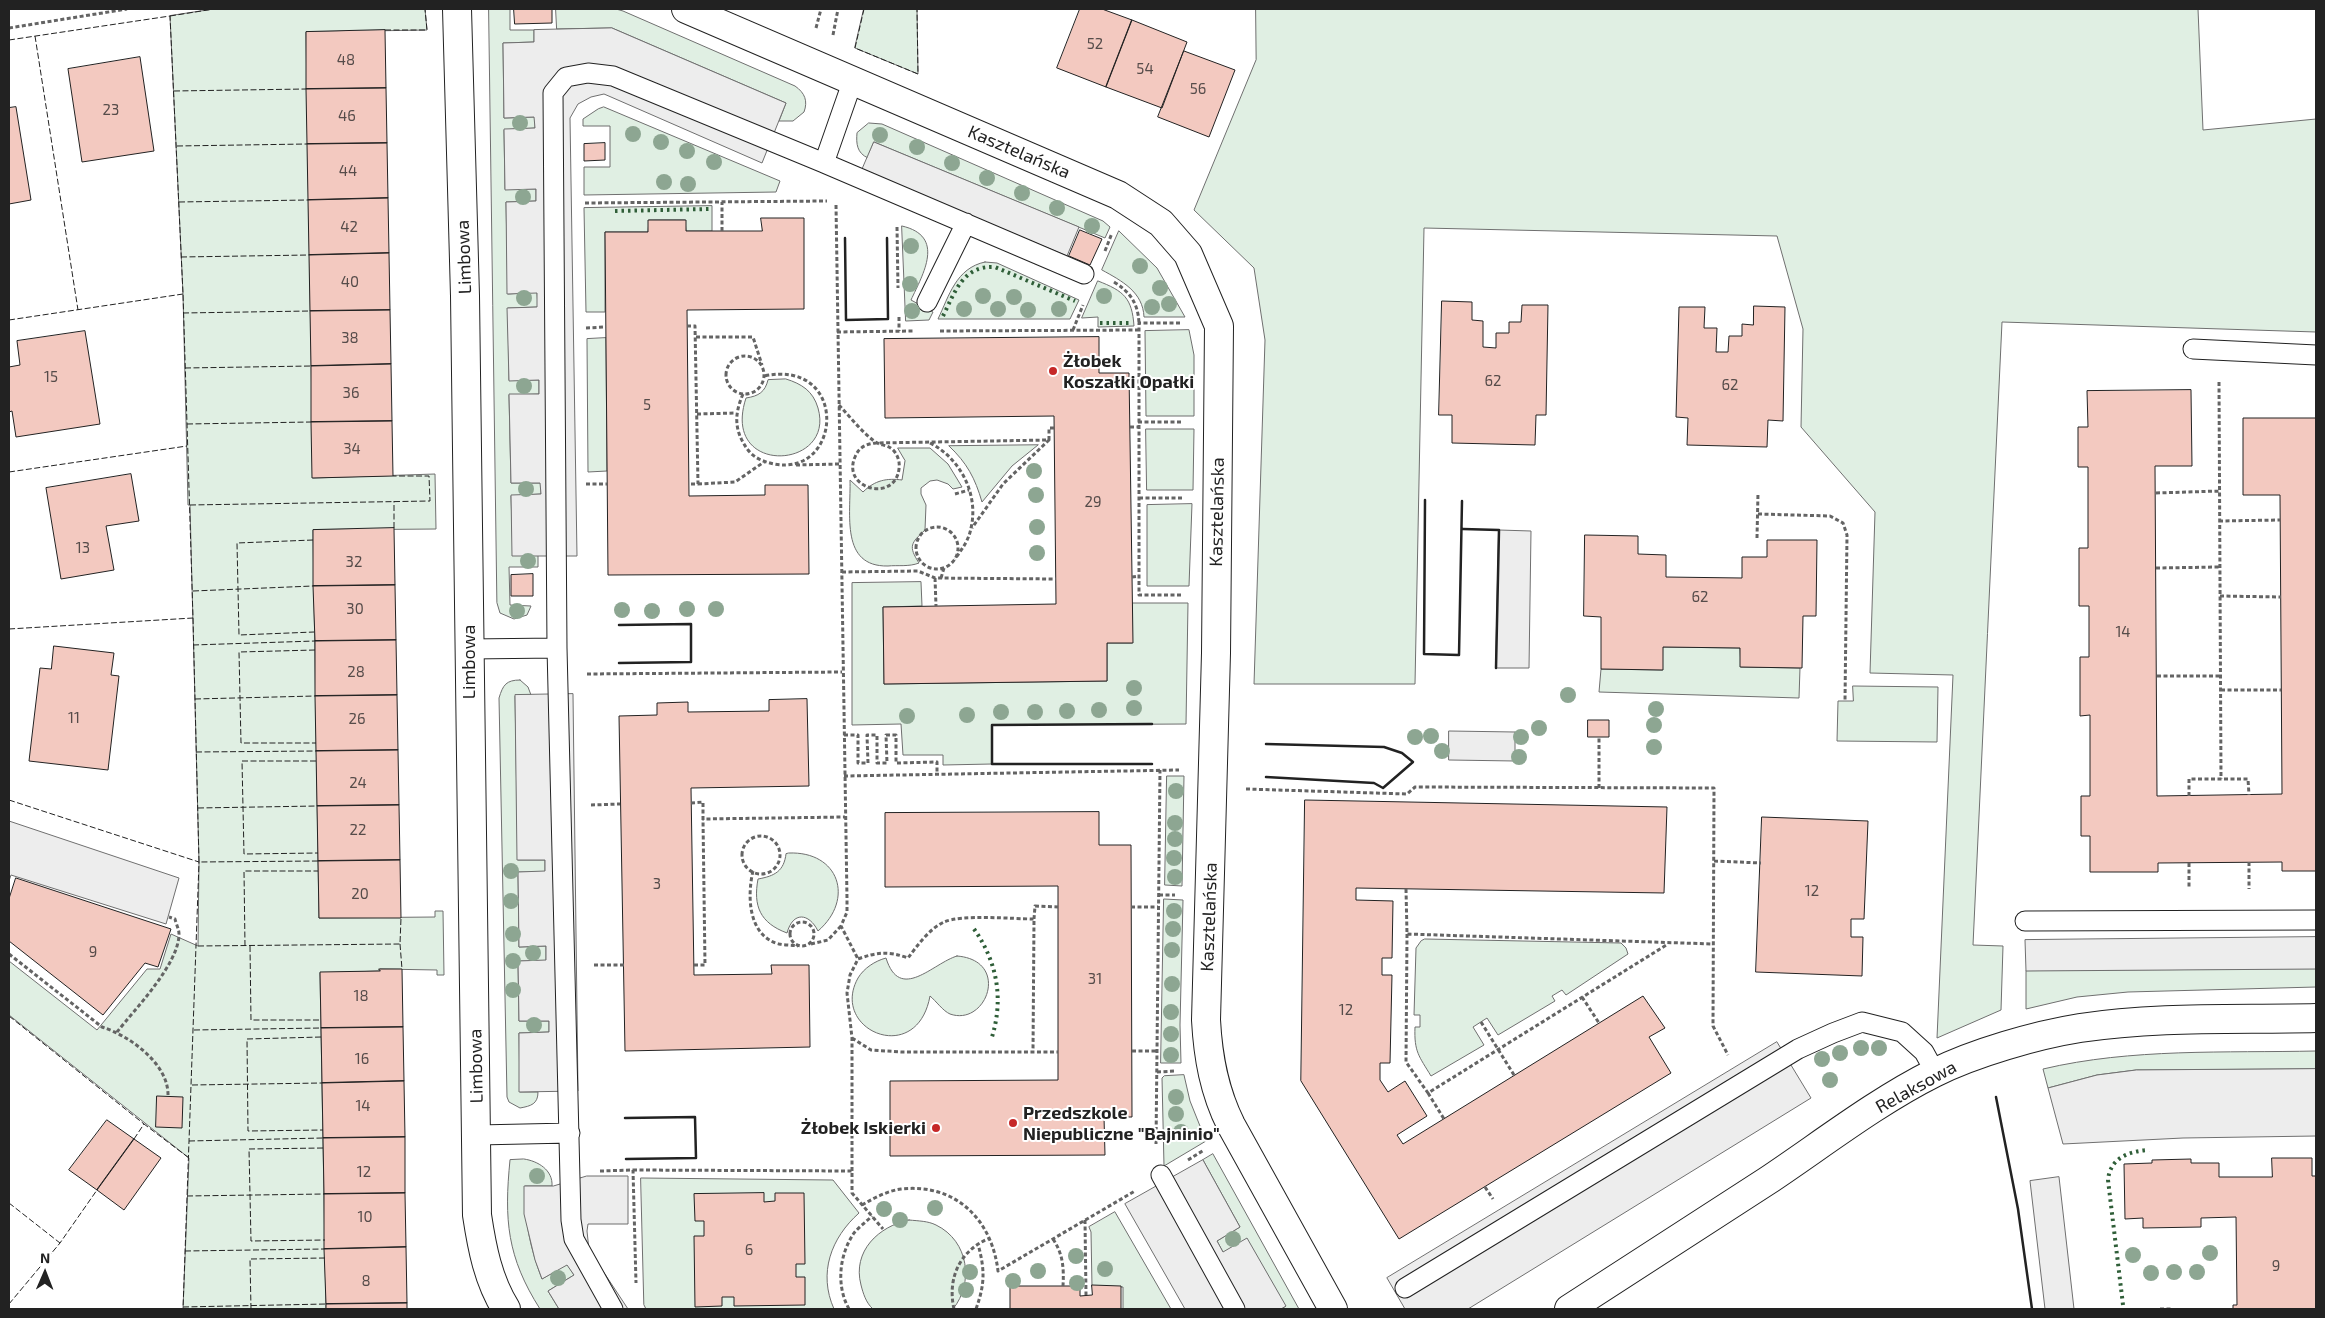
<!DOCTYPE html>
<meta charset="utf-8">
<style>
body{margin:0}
#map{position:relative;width:2325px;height:1318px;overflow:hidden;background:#fff;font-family:"Exo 2",sans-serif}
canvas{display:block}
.frame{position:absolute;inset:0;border:10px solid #222;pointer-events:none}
.north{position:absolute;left:20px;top:1248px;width:50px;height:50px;-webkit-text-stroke:4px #fff;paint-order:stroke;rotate:1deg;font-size:14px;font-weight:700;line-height:20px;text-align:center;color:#222}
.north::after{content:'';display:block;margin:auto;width:18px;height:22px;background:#222;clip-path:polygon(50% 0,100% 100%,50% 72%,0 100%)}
</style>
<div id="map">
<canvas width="2325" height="1318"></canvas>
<div class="frame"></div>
<div class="north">N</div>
</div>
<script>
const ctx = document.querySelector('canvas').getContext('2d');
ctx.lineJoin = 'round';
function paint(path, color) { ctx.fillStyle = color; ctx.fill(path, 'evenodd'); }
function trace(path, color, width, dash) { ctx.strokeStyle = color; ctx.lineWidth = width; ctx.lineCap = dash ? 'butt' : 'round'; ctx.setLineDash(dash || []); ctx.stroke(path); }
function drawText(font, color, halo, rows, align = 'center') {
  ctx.font = font + ' "Exo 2",sans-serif'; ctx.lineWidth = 4; ctx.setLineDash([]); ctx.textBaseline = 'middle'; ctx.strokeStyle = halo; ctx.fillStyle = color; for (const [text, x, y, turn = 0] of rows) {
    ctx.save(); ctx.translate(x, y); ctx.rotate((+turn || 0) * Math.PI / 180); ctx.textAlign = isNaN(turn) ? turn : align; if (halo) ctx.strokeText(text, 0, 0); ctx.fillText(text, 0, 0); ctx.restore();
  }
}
const green = new Path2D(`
 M214,9H425L427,30L306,32L313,478L435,474L436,529L313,530L319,918L435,917V911H443L444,975H437V970L380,969V971L320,973L326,1309H183L189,1158L9,1015V961L97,1030L147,969H160L171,934L198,946L199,862L190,505H188L183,294L170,16Z
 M489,9H510V30H534V42L503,43L504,118L535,117V128L504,130L505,189H536V201L506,202L508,294L537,292L538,307L508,308L509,380H539V394L509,395L511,483H541V494L511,496L513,555H538V567H509L510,605L531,606L527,615L514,619L500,613L497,603Z
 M556,9H616L623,11L795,86C805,93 808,101 804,112L793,121H779L786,103L612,28L557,29Z
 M864,9H917L918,74L855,48Z
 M1256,9H2198L2203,130L2316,119V332L2002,322L1973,945L2003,946L2001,1010L1937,1038L1953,675L1870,673L1875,512L1801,427L1803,329L1777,236L1424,228L1415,684H1254L1265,340L1254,268L1194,210L1256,60Z
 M604,107L780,181L776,192L584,195V167H610V126H583V119L598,109Z
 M869,123L882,124L1103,221L1110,227L1105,238L874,142L868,158C857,153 856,144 857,133Z
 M712,206V231H686L685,220H649L648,232H605V312H586L584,208Z
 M902,226C946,236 923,274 911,300L933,312L929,320L906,321Z
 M1119,231L1157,268L1185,317H1144C1143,292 1122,281 1102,270Z
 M985,262L997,263L1079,300L1070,319H938C949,296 956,268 985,262Z
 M1098,281C1124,291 1132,298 1134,326L1098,327V317L1082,318Z
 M1189,330L1194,355V416H1146L1145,331Z
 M606,338L607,471L588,472L587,339Z
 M786,379C802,384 813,391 818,408C836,470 720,477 746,398C759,396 765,392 768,380Z
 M1146,429H1194L1193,490H1147Z
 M1038,445L1012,466L982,502C975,478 967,463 949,446Z
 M898,448H930L948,464L962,487L953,489L948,484L937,480L930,481L921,488V494L926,505L925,530C911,543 908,546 919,563C909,567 897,565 888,566C840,567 851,514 850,480L863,492C875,480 887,478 902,480L905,461Z
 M1192,504L1189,586H1147V505Z
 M921,582L922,606L883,607L884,684L1107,681V643H1132V603H1188L1186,724L992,725V764L943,765V755H903L901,724L852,725V583Z
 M1663,647L1740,648L1741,667L1800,668L1799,698L1599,692L1601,669L1662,670Z
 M520,680L528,687L531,695L515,696L518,860H545V872H518L519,947L546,946V961H518L519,1021H549V1032L519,1033L520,1092H538C538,1104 531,1106 520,1108L509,1102L507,1097L499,698C503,685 506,680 520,680Z
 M1853,686L1938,687L1937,742L1837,741L1838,701H1853Z
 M1167,776H1184L1182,886L1165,885Z
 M789,853C839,851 855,899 818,931C809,913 793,911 787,933C760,923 753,906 758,879C775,876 784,871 786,854Z
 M1164,899L1183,900L1180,1025L1181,1063H1161Z
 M1425,939L1621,943L1626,948L1628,954L1566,995L1562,990L1552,996L1555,1001L1498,1035L1487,1018L1473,1027L1484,1045L1431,1076C1419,1056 1414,1052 1415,1027H1420V1015H1414L1416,948L1421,941Z
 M957,956C1011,960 987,1027 950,1014C943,1011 936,1001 930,996C917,1068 829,1030 858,978C864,968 875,961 886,958C900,1003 933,963 957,956Z
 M2316,969V987L2128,992L2077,997L2026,1009V971Z
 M2316,1051V1069L2136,1070L2097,1075L2048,1088L2043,1069C2132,1048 2225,1053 2316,1051Z
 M1184,1075L1190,1101L1206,1141L1164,1166L1162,1078L1164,1076Z
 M1213,1154L1299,1309H1281L1286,1306L1223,1252L1217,1241L1240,1227L1203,1160Z
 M524,1159C538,1161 553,1170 552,1186H525C524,1219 530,1248 542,1279L567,1264L574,1275L548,1291L559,1309H540C507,1257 504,1220 510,1160Z
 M641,1178L833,1180L859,1213C831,1238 818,1273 834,1309H646L644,1305Z
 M1115,1212L1171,1309H1123V1287H1092L1091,1232L1089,1227Z
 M909,1220C919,1221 928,1221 936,1225C969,1241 974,1283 953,1309H873C866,1303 863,1293 861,1285C852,1251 879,1226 909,1220Z`);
paint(green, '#e0efe3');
trace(green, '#6f6f6f', 1);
const parking = new Path2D(`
 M612,28L786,103L762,163L611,97L604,94L591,97L578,104L570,118L577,556H512L511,495L541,494L540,483H511L509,394H539V380L509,381L507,308L537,307V293L507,294L506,202L536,201V189L505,190L504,129L535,128L534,117L504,118L503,43L534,42V30Z
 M874,142L1079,227L1067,256L862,170Z
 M1499,530L1531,531L1529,668H1496Z
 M573,694L578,1091L519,1092V1033L549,1032V1021H519L518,961L546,960V946L519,947L518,872L545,871V860H517L515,695Z
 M1449,731L1515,732V761L1449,760Z
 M9,821L179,878L166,924L11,875L9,881Z
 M2316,937V969L2026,971L2025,940Z
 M1777,1042L1811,1098L1468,1309H1405L1387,1278Z
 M2316,1069V1136L2183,1138L2063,1144L2048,1088L2097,1075L2136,1070Z
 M1203,1160L1240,1227L1217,1241L1223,1252L1247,1238L1286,1306L1281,1309H1185L1125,1204Z
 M587,1176H628V1224H588L587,1231L589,1250L628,1309H559L548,1291L574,1275L567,1265L542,1279L535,1260L524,1214V1186H553Z
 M2059,1177L2074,1309H2045L2030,1181Z`);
paint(parking, '#ededed');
trace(parking, '#6f6f6f', 1);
const building = new Path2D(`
 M514,9H552V23L515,24Z
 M1080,9H1102L1132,20L1106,87L1057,68Z
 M1132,20L1187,42L1162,108L1106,87Z
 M385,30L386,88L306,89V32Z
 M1184,51L1235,70L1209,137L1158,117Z
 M140,57L154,151L82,162L68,69Z
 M386,88L387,143L307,144L306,89Z
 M16,107L31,200L9,204V108Z
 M387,143L388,198L308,200L307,144Z
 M605,143V160L584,161V144Z
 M388,198L389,253L309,255L308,200Z
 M761,218H804V309L687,310L689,496L765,495V485H808L809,574L608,575L605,232H648V220H686V231H762Z
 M1080,230L1102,239L1090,265L1069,256Z
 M389,253L390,310L310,311L309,255Z
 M1442,301L1472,302V320L1483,321V347L1496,348V333H1509V322H1521L1522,305H1548L1546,415H1536L1535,445L1452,443V415H1439Z
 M1754,306L1785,307L1783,421L1768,420L1767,447L1687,445L1688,418L1676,417L1679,307H1705L1704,328H1717L1716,352H1728L1729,336H1742V324L1753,325Z
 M390,310L391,364L311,366L310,311Z
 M85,331L100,424L16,437L12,411L9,412V367L20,365L17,341Z
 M1099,337V373H1129L1133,643H1107V681L884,684L883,607L1056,604L1054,416L885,418L884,339Z
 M391,364L392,421L311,422V366Z
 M2191,390L2192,466H2155L2157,796L2282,794L2280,495H2243V418H2316V871H2282V862L2158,863V872H2090V836H2081V796H2090V715L2080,716V657H2089V606H2079V548H2088V467H2078V427H2088L2087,391Z
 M392,421L393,476L312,478L311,422Z
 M131,474L139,521L106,526L114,570L61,579L46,488Z
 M394,528L395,585L313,586V530Z
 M1585,535L1638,536V554L1666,555V577L1742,578V557H1767V540H1817L1816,616H1803L1802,668L1740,667V648L1663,647V670L1601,669V617L1584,616Z
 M533,574V596H511V575Z
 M395,585L396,640L315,641L313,586Z
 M396,640L397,695L315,696V641Z
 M54,646L114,653L111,675L119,676L108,770L29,761L40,668L51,669Z
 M397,695L398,750L316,751L315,696Z
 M807,699L809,786L691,788L694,975L772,974L771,965H809L810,1047L625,1051L619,716L657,715V703L688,702V712L769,711V700Z
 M1588,720H1609V737H1588Z
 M398,750L399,805L317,806L316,751Z
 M1305,800L1667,807L1664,893L1356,888V900L1393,901L1392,958H1382V975H1392L1390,1063H1380V1080L1388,1092L1405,1081L1427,1116L1397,1135L1403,1144L1643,996L1665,1028L1649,1037L1671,1073L1399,1239L1301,1081Z
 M399,805L400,860L318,861L317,806Z
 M1099,812V845H1131L1132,1117H1104L1105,1155L890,1156V1081L1058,1080V886L885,887V813Z
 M1762,817L1868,821L1864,919H1851V937H1863L1862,976L1756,972Z
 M400,860L401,918H319L318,861Z
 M16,878L171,929L158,967L145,963L103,1015L9,941V899Z
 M379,969H402L403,1027L321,1028L320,972L380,971Z
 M403,1027L404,1081L322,1083L321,1028Z
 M404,1081L405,1137L323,1138L322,1083Z
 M157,1096L183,1097L182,1128L156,1127Z
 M107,1120L134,1139L97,1190L69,1170Z
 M405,1137V1193L324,1194L323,1138Z
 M134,1139L161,1158L124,1210L97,1190Z
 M2272,1158H2312V1176H2316V1309H2233V1305H2237L2236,1217L2201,1218V1227L2143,1228V1218L2125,1219L2124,1164L2152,1163V1160L2191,1159V1163H2219V1177H2272Z
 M405,1193L406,1247L324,1249V1194Z
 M764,1193V1202L775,1201V1193H804L805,1264H796V1277H805V1305L734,1306V1297H722V1306L695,1307L694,1236H704V1221H695L694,1194Z
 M406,1247L407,1303L326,1304L324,1249Z
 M1092,1285L1121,1286V1309H1010V1286H1080V1296L1092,1295Z
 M407,1303V1309H326V1304Z`);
paint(building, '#f3c9c0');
trace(building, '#222', 1);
const service = new Path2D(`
 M824,163L1084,274
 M927,302L966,223
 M2193,349L2316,355
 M557,648L553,93L566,77L588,73L613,76L824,163L853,80
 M469,649L557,648L571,1220L574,1239L613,1309
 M2025,921L2316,920
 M478,1135L570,1133
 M1161,1175L1235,1309
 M1405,1288L1798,1049L1833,1033L1862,1022L1902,1032L1924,1052L1935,1072`);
const minor = new Path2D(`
 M457,9L465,296L477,1215C482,1248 488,1280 506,1309
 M686,9L1118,195L1161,223L1188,254L1219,326L1216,653L1206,1020C1208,1057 1214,1091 1231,1125L1333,1309
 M1569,1309C1635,1267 1701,1224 1767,1181C1821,1145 1876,1102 1934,1073C1974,1053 2036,1035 2080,1028C2158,1016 2238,1020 2316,1018`);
trace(service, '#222', 21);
trace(minor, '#222', 30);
trace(new Path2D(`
 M9,28L127,9
 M816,28L821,9
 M833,35L838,9
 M585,203L827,201
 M836,205L847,899V912L841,926L858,959
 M897,227L898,288
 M722,231V202
 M1105,251L1112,233
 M1114,282C1130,292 1138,303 1139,323
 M899,317V331
 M1180,323H1139V595H1182
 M687,326H695L698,484H689
 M586,328L605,327
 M1073,330L1083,305
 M940,331L1139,330
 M837,332L914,331
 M696,337H753L762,365
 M726 375a19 19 0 1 1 38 0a19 19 0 1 1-38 0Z
 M2219,382L2221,779
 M743,394C734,415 734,431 748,450C754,458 764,462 774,464C843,477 849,358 764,376
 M839,405C850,417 861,431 874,441C880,446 888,444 894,451C898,456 900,462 899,469C895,503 841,489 855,457C859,447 866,444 876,443L1049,440L1003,484L972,528
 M697,414L736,413
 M1138,422H1183
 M1130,427H1138
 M1049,440V428H1054
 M930,443C960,458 979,494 971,528C969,540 962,549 955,559
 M796,465L839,464
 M586,484H607
 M698,484L735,482L764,462
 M2156,493L2219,491
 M955,494L969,490
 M1139,498H1183
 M1758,514L1830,516L1843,523L1847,535L1845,701
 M2219,521L2280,520
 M916 548a21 21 0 1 1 42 0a21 21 0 1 1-42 0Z
 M1757,538L1758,493
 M2156,568L2219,567
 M842,572L918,571L935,578L1056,579
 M1132,577L1139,576
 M935,578L936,606
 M941,578L944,568
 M2220,596L2281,597
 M587,674L842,672
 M2157,676H2220
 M2221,690H2281
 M844,735H858V763H868L867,735H877V763H887L886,735H896V763L937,762V774
 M844,776L1179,770
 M1599,788V737
 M1246,789L1407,794L1415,787L1714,788L1713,1026L1728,1055
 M2189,796V779H2248L2249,795
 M691,803L703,802V819L845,817
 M591,805L620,804
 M742 855a19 19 0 1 1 38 0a19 19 0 1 1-38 0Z
 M1714,861L1761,863
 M2249,862V889
 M2189,863V889
 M753,871C747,896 748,936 779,944C785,945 792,945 798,946
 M1406,889L1407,934L1713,944
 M1159,895H1175
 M1131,907H1158
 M1034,919L1035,906L1058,907
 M790 934a12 12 0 1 1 24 0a12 12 0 1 1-24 0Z
 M1407,934L1406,1062L1428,1093L1668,944
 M811,944L828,940L841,926
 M9,954L102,1027C130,1036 169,1064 168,1096
 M594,965H624
 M694,965H705L703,819
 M1582,997L1599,1023
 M1481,1022L1514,1075
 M117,1032C135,1009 179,964 179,934C179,929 176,924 175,919L169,917
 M852,1038L871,1050L901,1052H1058
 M1132,1051H1157
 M1157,1072L1176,1071
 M1428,1093L1444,1119
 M1156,1144L1160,770
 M1188,1160L1204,1150
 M633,1170L852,1171V1193L883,1229
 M600,1171L633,1170L636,1283
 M852,1171V1038L847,993L850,975L858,959C877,952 889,951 908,958C917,946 929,929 944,922C962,914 1013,919 1034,919L1033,1051
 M1485,1187L1493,1199
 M862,1205C874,1198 887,1191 901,1189C956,1183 992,1220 998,1271L1135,1191
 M1085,1220L1086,1295
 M1053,1239C1063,1254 1064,1268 1063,1286
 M849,1309C836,1286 839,1255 854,1233C859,1227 866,1222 872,1216
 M954,1309C947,1278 960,1250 990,1238
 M976,1309C985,1284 985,1270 978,1244
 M2160,1309H2171`), '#646464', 3, [4, 2.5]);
trace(service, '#fff', 19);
trace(minor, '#fff', 28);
trace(new Path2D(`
 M615,211L709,209
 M943,316C955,292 963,265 995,267L1075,301
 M1100,323H1132
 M974,929C998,963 1004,1001 991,1040
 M2123,1305L2108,1180C2110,1158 2129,1151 2149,1150`), '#2f5e38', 4, [2.5, 4]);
trace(new Path2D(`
 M864,9L855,48L918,74L917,9
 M170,16L214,9
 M385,30H427L425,9
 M35,36L78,310
 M9,40L170,16L183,294L193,618L9,629
 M174,91L306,89
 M177,146L307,144
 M179,202L308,200
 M181,257L309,255
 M183,313L310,311
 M9,320L183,294
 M185,368L311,366
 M187,424L311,422
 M9,472L187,446
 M190,505L430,501L429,476H393
 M394,528V501
 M313,540L237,543L239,635L314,632
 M193,591L313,586
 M193,618L199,862L318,861
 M193,645L315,641
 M315,650L239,652L241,743H316
 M195,699L315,696
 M196,752L316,751
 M316,761H242L244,854L318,853
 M9,800L199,862L183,1309
 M198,808L317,806
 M400,944L402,969
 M198,946L400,944L401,918
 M245,946L244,871H318
 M250,946L251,1020H321
 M9,1016L144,1124
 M194,1030L321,1028
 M321,1037L247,1039L248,1131L323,1130
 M192,1085L322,1083
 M134,1139L144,1124L189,1158
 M189,1141L323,1138
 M323,1148L249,1149L251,1241L325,1240
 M187,1196L324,1194
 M9,1203L60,1243
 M185,1251L324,1249
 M9,1304L60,1243L97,1190
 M183,1307L326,1304
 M251,1309L250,1259L325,1258`), '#222', 1, [6, 2.5]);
trace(new Path2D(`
 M845,238L846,320L888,319L887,238
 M1425,500L1424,654L1459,655L1462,501
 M1463,529L1499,530L1496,668
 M619,663L691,662V624L619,625
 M1152,724L992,725V764H1152
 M1266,744L1384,747L1402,753L1413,762L1383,788L1374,783L1266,777
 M1996,1097L2018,1209L2032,1309
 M625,1118L695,1117L696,1158L626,1159`), '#222', 2.5);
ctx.fillStyle = '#8da692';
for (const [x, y] of [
 [520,123],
 [633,134],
 [880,135],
 [661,142],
 [917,147],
 [687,151],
 [714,162],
 [952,163],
 [987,178],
 [664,182],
 [688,184],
 [1022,193],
 [523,197],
 [1057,208],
 [1092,226],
 [911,246],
 [1140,266],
 [910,284],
 [1160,288],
 [983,296],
 [1104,296],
 [1014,297],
 [524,298],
 [1169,304],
 [1152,307],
 [964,309],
 [998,309],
 [1059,309],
 [1028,310],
 [912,311],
 [524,386],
 [1034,471],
 [526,489],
 [1036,495],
 [1037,527],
 [1037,553],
 [528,561],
 [687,609],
 [716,609],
 [622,610],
 [517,611],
 [652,611],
 [1134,688],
 [1568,695],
 [1134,708],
 [1656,709],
 [1099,710],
 [1067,711],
 [1001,712],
 [1035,712],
 [967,715],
 [907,716],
 [1654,725],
 [1539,728],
 [1431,736],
 [1415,737],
 [1521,737],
 [1654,747],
 [1442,751],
 [1519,757],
 [1176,791],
 [1175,823],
 [1175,839],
 [1174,858],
 [511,871],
 [1175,877],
 [511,901],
 [1174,911],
 [1173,929],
 [513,934],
 [1172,950],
 [533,953],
 [513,961],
 [1172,984],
 [513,990],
 [1171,1012],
 [534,1025],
 [1171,1034],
 [1861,1048],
 [1879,1048],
 [1840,1053],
 [1171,1055],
 [1822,1059],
 [1830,1080],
 [1176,1097],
 [1176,1114],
 [1181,1132],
 [537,1176],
 [935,1208],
 [884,1209],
 [900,1220],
 [1233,1239],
 [2210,1253],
 [2133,1255],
 [1076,1256],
 [1105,1269],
 [1038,1271],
 [970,1272],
 [2174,1272],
 [2197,1272],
 [2151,1273],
 [558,1278],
 [1013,1281],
 [1077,1283],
 [966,1290]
]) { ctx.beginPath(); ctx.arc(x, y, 8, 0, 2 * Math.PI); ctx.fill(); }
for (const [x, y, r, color] of [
 [1053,371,5,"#c62828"],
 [1013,1123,5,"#c62828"],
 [936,1128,5,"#c62828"]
]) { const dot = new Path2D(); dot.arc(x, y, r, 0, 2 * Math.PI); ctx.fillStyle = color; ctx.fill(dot); trace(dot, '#fff', 2); }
drawText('15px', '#564c4a', null, [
 ["52",1095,44],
 ["48",346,60],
 ["54",1145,69],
 ["56",1198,89],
 ["23",111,110],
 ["46",347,116],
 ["44",348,171],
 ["42",349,227],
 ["40",350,282],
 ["38",350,338],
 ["15",51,377],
 ["62",1493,381],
 ["62",1730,385],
 ["36",351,393],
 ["5",647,405],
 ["34",352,449],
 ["29",1093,502],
 ["13",83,548],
 ["32",354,562],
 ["62",1700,597],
 ["30",355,609],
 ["14",2123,632],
 ["28",356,672],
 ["11",74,718],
 ["26",357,719],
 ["24",358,783],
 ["22",358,830],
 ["3",657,884],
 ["12",1812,891],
 ["20",360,894],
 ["9",93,952],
 ["31",1095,979],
 ["18",361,996],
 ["12",1346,1010],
 ["16",362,1059],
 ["14",363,1106],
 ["12",364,1172],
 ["10",365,1217],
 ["6",749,1250],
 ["9",2276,1266],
 ["8",366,1281]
]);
drawText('18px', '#222', '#fff', [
 ["Kasztelańska",1019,152,23],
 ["Limbowa",464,257,-92],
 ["Kasztelańska",1217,512,-89],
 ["Limbowa",469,662,-90],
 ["Kasztelańska",1209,917,-88],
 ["Limbowa",476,1066,-91],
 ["Relaksowa",1916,1087,-29]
]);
drawText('bold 18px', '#222', '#fff', [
 ["Żłobek",1063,361],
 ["Koszałki Opałki",1063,382],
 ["Przedszkole",1023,1113],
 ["Niepubliczne \"Bajninio\"",1023,1134],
 ["Żłobek Iskierki",926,1128,"right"]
], 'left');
</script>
